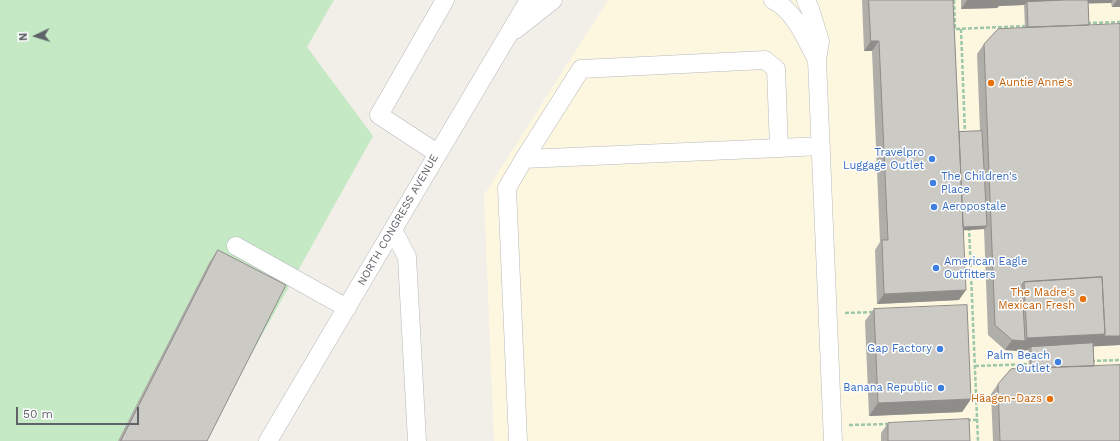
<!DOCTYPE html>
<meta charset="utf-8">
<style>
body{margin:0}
#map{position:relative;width:1120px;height:441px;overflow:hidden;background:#f1efe8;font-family:"Work Sans",sans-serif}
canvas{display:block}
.north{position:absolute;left:16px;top:16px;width:40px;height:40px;-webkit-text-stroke:3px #fff;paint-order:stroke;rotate:266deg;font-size:11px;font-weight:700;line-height:16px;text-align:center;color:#5f6368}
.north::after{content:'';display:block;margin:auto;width:14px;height:18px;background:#5f6368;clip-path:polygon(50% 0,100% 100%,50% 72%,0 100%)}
.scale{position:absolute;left:16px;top:407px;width:123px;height:18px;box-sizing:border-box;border:2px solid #5f6368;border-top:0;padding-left:5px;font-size:12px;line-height:14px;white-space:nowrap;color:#5f6368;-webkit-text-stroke:3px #fff;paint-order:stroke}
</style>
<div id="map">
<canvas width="1120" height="441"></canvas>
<div class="north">N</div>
<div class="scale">50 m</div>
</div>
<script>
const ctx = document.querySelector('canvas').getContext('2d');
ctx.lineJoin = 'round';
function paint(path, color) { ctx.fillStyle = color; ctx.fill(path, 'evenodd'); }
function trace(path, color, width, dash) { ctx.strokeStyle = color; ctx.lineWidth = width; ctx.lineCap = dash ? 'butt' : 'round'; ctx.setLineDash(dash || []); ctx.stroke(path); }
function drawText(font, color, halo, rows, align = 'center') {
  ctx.font = font + ' "Work Sans",sans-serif'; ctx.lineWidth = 3; ctx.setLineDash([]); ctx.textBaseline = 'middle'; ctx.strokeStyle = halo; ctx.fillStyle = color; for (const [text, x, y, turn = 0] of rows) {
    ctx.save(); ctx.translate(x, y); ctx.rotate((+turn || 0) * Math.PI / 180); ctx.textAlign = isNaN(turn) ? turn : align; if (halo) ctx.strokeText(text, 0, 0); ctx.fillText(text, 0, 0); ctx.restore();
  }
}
paint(new Path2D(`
 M608,0H1120V441H494L484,195Z`), '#fef7e0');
paint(new Path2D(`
 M0,0H334L307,47L373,136L203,441H0Z`), '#c5e8c5');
const minor = new Path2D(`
 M773,0C796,12 805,38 817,60
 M806,0L810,9L820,41L817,60L833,441
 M515,30L553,0
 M779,148L776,69L765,60L581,69L524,159L779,148L821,146
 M437,153L379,115L445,0
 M393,230L407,257L417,441
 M236,246L347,308
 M268,441C355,294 441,146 529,0
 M518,441L507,188L524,159`);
trace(minor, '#b5b8bc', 19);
trace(new Path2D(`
 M954,0L955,29L1028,26
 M1087,23L1120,22
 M961,29L965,134
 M969,227L978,441
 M845,313L874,312
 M1091,361L1120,360
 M975,366L1030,364
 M967,420H977
 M849,425L890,424`), '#9cc7a9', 2.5, [4, 2]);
trace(minor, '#fff', 18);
paint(new Path2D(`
 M862,0H953L959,132L980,131L977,54L984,44L1025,28L1024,5L999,6L997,8L961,9V0H1120V7H1112L1111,3H1088L1089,25L1120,345L1094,346V366L1120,441H993L991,394L998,384L1029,369L1028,350L1018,351L1005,350L988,335L984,229L963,230L959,300L877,304L875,250L880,242L872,51H864Z
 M218,250L207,441H118L209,263Z
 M874,309L971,399L962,412L869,416L865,321Z
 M888,423L970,441H881V433Z`), '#afaea9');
paint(new Path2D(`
 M967,0H1113L1111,3L1027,5V2L1024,5L999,6L997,8L961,9Z
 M1117,0H1120V7H1112Z
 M871,41H879L872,51H864Z
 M987,226L984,229L956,231L958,227Z
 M966,290L959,300L877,304L884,294Z
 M1105,334L1120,336V345L1031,350V347L1028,350L1018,351L1027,338Z
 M1012,340L1025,341L1018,351L1005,350Z
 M971,399L962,412L869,416L878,403Z`), '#8f8d8a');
const building = new Path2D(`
 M869,0H953L966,290L884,294L882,240H888L879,41H871Z
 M1065,0H1088L1089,25L1028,27L1027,2Z
 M1120,24V336H1104L1105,334L1102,277L1024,282L1022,284L1025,341L1012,340L995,325L984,44L998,29Z
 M982,131L987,226L963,227L959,132Z
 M218,250L286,285L207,441H121Z
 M1102,277L1105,334L1027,338L1024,282Z
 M967,305L971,399L878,403L874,309Z
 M1093,343L1094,366L1031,368V347Z
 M1120,365V441H1000L998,384L1011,369Z
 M969,419L970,441H888V423Z`);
paint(building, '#cccac5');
trace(building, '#8f8d8a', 1);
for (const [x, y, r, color] of [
 [991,83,4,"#e8710a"],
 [932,159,4,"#3f7fe0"],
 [933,183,4,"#3f7fe0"],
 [934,207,4,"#3f7fe0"],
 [936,268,4,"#3f7fe0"],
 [1083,299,4,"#e8710a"],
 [940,349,4,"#3f7fe0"],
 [1058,362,4,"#3f7fe0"],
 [941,388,4,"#3f7fe0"],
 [1050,399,4,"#e8710a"]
]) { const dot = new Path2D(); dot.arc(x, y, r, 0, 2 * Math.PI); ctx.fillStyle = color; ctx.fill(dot); trace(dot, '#fff', 1.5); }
drawText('11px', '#c56008', '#fff', [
 ["Auntie Anne's",999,83,"left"],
 ["The Madre's",1075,293],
 ["Mexican Fresh",1075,306],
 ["Häagen-Dazs",1042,399]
], 'right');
drawText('11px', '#366cbe', '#fff', [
 ["Travelpro",924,153],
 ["Luggage Outlet",924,166],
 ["The Children's",941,177,"left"],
 ["Place",941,190,"left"],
 ["Aeropostale",942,207,"left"],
 ["American Eagle",944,262,"left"],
 ["Outfitters",944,275,"left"],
 ["Gap Factory",932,349],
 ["Palm Beach",1050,356],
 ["Outlet",1050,369],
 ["Banana Republic",933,388]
], 'right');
drawText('11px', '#5f6368', '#fff', [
 ["NORTH CONGRESS AVENUE",398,220,-60]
]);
</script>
